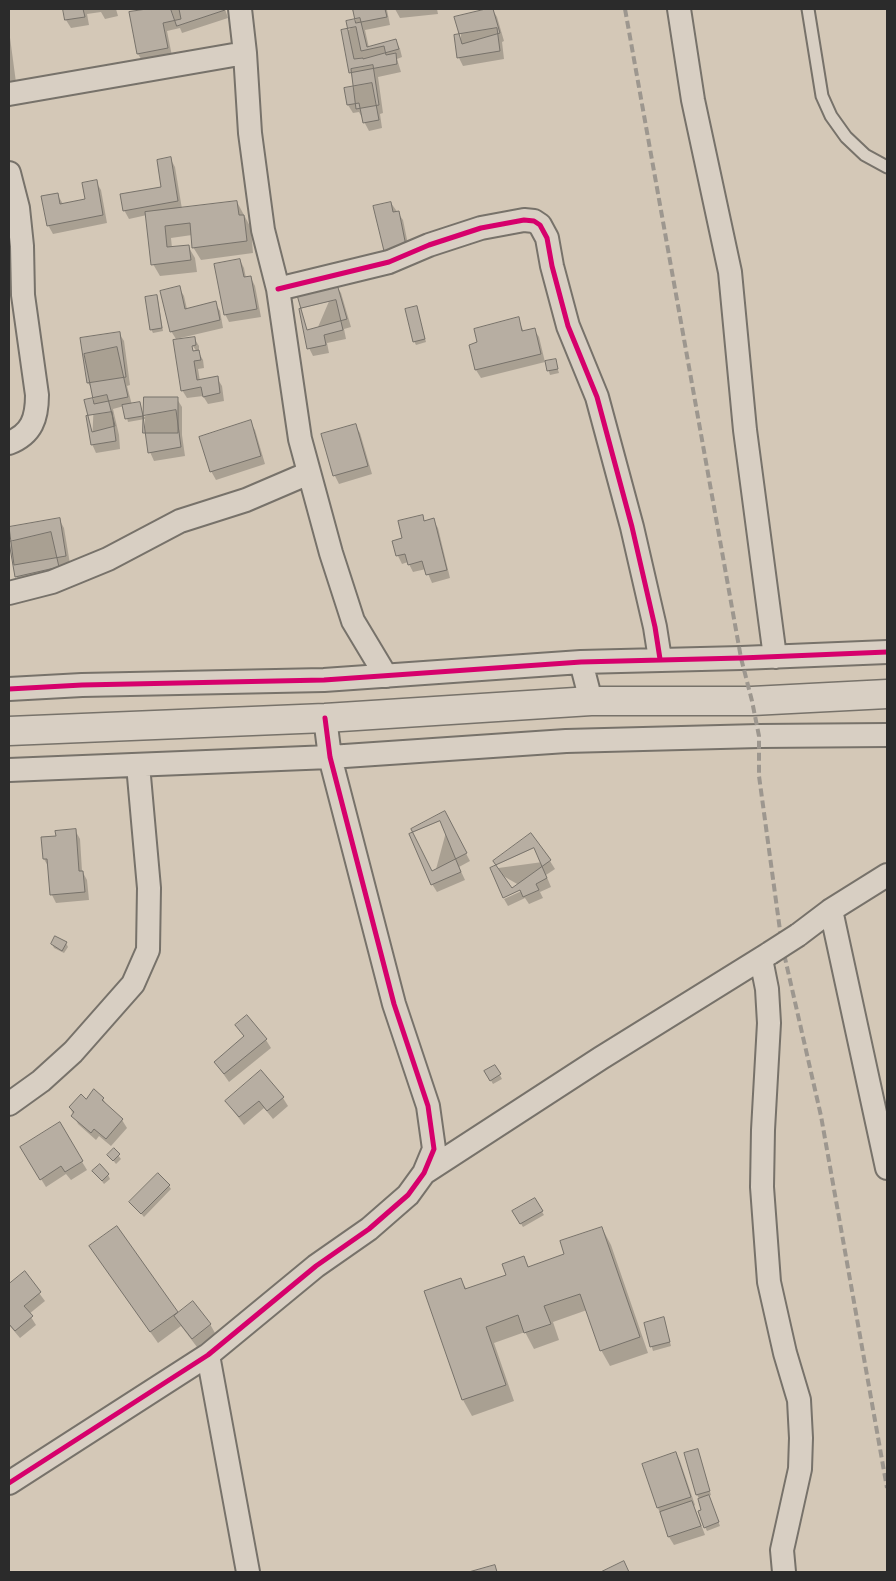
<!DOCTYPE html>
<style>
body{margin:0}
#map{position:relative;width:896px;height:1581px;overflow:hidden;background:#d4c8b7;font-family:Dekko,sans-serif}
canvas{display:block}
.frame{position:absolute;inset:0;border:10px solid #2b2b2b;pointer-events:none}
</style>
<div id="map">
<canvas width="896" height="1581"></canvas>
<div class="frame"></div>
</div>
<script>
const ctx = document.querySelector('canvas').getContext('2d');
ctx.lineJoin = 'round';
function paint(path, color) { ctx.fillStyle = color; ctx.fill(path, 'evenodd'); }
function trace(path, color, width, dash) { ctx.strokeStyle = color; ctx.lineWidth = width; ctx.lineCap = dash ? 'butt' : 'round'; ctx.setLineDash(dash || []); ctx.stroke(path); }
paint(new Path2D(`
 M64,9H116L118,16L105,19L101,12L87,14L89,25L71,28L66,20Z
 M154,9H225L228,18L182,33L180,28L167,31L172,56L143,62L138,54L131,13Z
 M352,9H391L387,10L390,25L365,30L369,48L395,40L400,49L402,57L397,59L401,72L378,77L383,113L380,114L382,128L369,131L359,112L353,113L348,105L354,87L342,31L349,30L356,20Z
 M395,9H437L438,14L400,18Z
 M492,9L497,17L504,41L502,42L504,59L463,66L459,58L461,35L456,18Z
 M9,30L17,90L9,91Z
 M170,158L175,167L182,209L237,202L251,228L253,253L201,260L193,247L192,235L171,238L172,248L188,246L195,258L197,272L160,276L153,264L147,215L129,219L124,210L163,188Z
 M96,182L101,190L107,223L53,234L48,225L57,194L63,204L87,200Z
 M391,203L403,220L410,254L389,259L385,251L375,207Z
 M240,260L244,268L246,278H251L255,286L261,317L229,322L225,314Z
 M336,285L341,293L351,327L344,329L346,339L327,343L329,353L313,356L309,348Z
 M179,288L184,296L187,309L215,303L220,311L223,328L176,339L171,331Z
 M156,297L158,300L163,331L153,333L151,329Z
 M417,308L426,342L416,345L414,341Z
 M518,319L524,332L534,329L539,337L545,362L481,378L476,370L470,345L479,343Z
 M119,333L124,341L130,385L127,386L132,405L140,404L144,417L177,399L182,407V435L185,456L154,461L150,452L147,438L145,433V419L128,422L124,406L113,409L119,435L120,449L96,453L92,444L94,399L93,390L88,383L82,339Z
 M194,338L199,346V353L203,360L204,368L198,369L200,381L217,378L222,386L224,401L208,404L203,396L187,398L182,390L174,341ZM191,346H193L197,352H194Z
 M555,360L559,373L550,375L546,362Z
 M250,422L255,430L265,464L216,480L211,471Z
 M355,425L360,433L372,474L339,484L335,476Z
 M422,517L425,522L433,520L438,528L450,578L432,583L426,569L413,572L408,562L402,564L398,556L394,542L403,539Z
 M59,519L64,528L70,564L60,566L62,575L21,585L16,576L9,543Z
 M449,821L470,861L459,867L465,880L437,892L432,884Z
 M75,830L80,839L82,871L87,880L89,900L56,903L52,895L49,868L44,859L57,837Z
 M550,861L555,869L546,875L551,887L540,892L543,898L529,904L525,898L508,906L504,899L526,889L491,869Z
 M66,943L68,947L64,953L54,948L52,944Z
 M236,1025L266,1040L271,1048L229,1082L215,1062L245,1038Z
 M495,1066L502,1079L493,1084L486,1072Z
 M283,1098L288,1106L273,1119L264,1108L244,1125L226,1101Z
 M103,1099L108,1107L122,1120L127,1128L111,1146L99,1136L96,1140L78,1124L70,1108L86,1101Z
 M59,1124L87,1170L71,1180L66,1174L46,1187L21,1147Z
 M114,1150L121,1159L116,1164L109,1155Z
 M94,1171L108,1175L110,1179L104,1184Z
 M169,1186L171,1189L144,1217L131,1202Z
 M534,1199L544,1215L523,1227L514,1212Z
 M116,1228L178,1314L210,1324L215,1333L197,1347L181,1326L158,1343L98,1258Z
 M602,1228L611,1245L648,1353L610,1366L601,1350L587,1310L553,1322L559,1340L534,1349L525,1332L494,1343L514,1401L472,1416L463,1400L461,1280L467,1290L507,1276L524,1258L529,1268L566,1255Z
 M24,1273L45,1301L29,1314L36,1325L20,1338L9,1325V1286Z
 M665,1323L671,1346L653,1351L645,1324Z
 M676,1453L680,1461L695,1505L694,1506L705,1535L674,1545L669,1537L658,1508L644,1464Z
 M686,1454H699L711,1495L708,1496L720,1526L707,1531L705,1527L700,1500L697,1495Z`), '#0003');
const building = new Path2D(`
 M63,9H83L85,17L65,20Z
 M147,9H179L181,19L163,23L168,48L137,54L129,12Z
 M171,9H224L225,10L177,26Z
 M353,9H385L387,17L356,23Z
 M486,9H493L500,33L462,44L454,17Z
 M360,18L367,47L396,39L399,49L363,59V58L354,59L346,21Z
 M356,27L361,51L384,46L386,55L396,53L397,64L349,73L341,30Z
 M497,28L500,51L457,58L454,35Z
 M373,65L379,105L356,109L351,69Z
 M372,83L379,120L363,123L359,103L347,105L344,88Z
 M171,157L178,201L123,211L120,194L161,187L157,160Z
 M97,180L103,215L47,226L41,196L58,193L60,204L85,199L82,183Z
 M237,201L239,215H244L247,241L192,248L190,223L165,226L167,247L189,245L191,260L151,265L145,212Z
 M391,202L393,212L399,211L406,246L384,251L373,206Z
 M240,259L244,277L251,276L257,309L224,315L214,264Z
 M337,284L347,319L307,330L297,295Z
 M180,286L185,309L216,301L220,320L170,332L160,291Z
 M157,295L162,328L150,330L145,297Z
 M336,300L343,330L324,335L326,345L307,349L299,309Z
 M417,306L425,339L413,342L405,309Z
 M519,317L522,331L535,328L541,354L475,370L469,345L477,342L474,329Z
 M120,332L126,377L87,383L80,338Z
 M195,337L196,345L192,346L193,351L199,350L201,360L194,361L197,380L218,376L220,393L203,397L201,387L181,391L173,340Z
 M117,347L128,397L94,404L84,354Z
 M556,359L558,369L547,371L545,361Z
 M107,395L115,426L92,432L84,400Z
 M144,397H178V433H143Z
 M140,402L143,416L125,419L122,405Z
 M176,410L181,447L148,453L143,416Z
 M112,412L116,441L91,445L86,416Z
 M251,420L261,456L210,472L199,437Z
 M356,424L368,466L333,476L321,434Z
 M423,515L424,521L434,518L447,570L426,575L422,561L408,565L405,554L396,556L392,541L402,538L398,521Z
 M60,518L66,556L14,565L9,527Z
 M51,532L59,567L15,577L9,542Z
 M445,811L467,853L432,871L411,829Z
 M440,821L461,872L431,885L409,834Z
 M76,829L79,871H83L85,892L50,895L47,859H43L41,837L56,836L55,831Z
 M531,833L551,860L512,888L493,861Z
 M534,848L547,878L536,884L539,890L523,897L520,890L503,898L490,868Z
 M55,936L67,942L62,951L51,944Z
 M247,1015L267,1039L224,1074L214,1062L244,1036L235,1025Z
 M495,1065L501,1074L490,1081L484,1071Z
 M261,1070L284,1097L267,1111L259,1101L239,1117L225,1101Z
 M94,1089L104,1098L102,1100L123,1119L106,1139L94,1129L91,1133L71,1116L74,1112L69,1107L81,1094L86,1099Z
 M60,1122L83,1161L65,1172L61,1166L40,1180L20,1147Z
 M114,1148L120,1154L113,1161L107,1155Z
 M100,1164L109,1174L102,1181L92,1171Z
 M158,1173L170,1185L141,1214L129,1202Z
 M535,1198L543,1211L520,1224L512,1211Z
 M117,1226L178,1312L150,1332L89,1246Z
 M602,1227L640,1337L600,1351L580,1294L544,1306L551,1324L524,1333L518,1315L486,1327L506,1385L462,1400L424,1291L461,1278L465,1289L506,1275L502,1264L524,1256L528,1267L564,1254L560,1241Z
 M25,1271L41,1292L24,1306L33,1316L15,1331L9,1324V1284Z
 M193,1301L211,1324L192,1339L174,1316Z
 M664,1317L670,1342L650,1347L644,1323Z
 M698,1449L710,1491L696,1495L684,1453Z
 M676,1452L691,1497L657,1508L642,1464Z
 M709,1495L719,1522L704,1528L698,1511L701,1510L698,1499Z
 M692,1501L701,1526L668,1537L660,1512Z
 M624,1561L629,1572H601Z
 M495,1565L497,1572H469Z`);
paint(building, '#b7aea2');
trace(building, '#77726a', 1);
const service = new Path2D(`
 M808,9L822,96L831,116L846,137L865,155L887,167`);
const minor = new Path2D(`
 M240,9L245,53L250,133L263,230L278,289L300,439L331,553L353,621L386,676
 M679,9L693,100L730,272L745,430L775,657
 M9,94L245,53
 M9,173L18,208L22,246L23,295L37,395C37,418 32,434 9,443
 M278,289L389,262L429,245L481,228L524,220L534,221L540,225L547,238L552,266L568,326L597,397L632,527L655,627L660,659
 M9,593L52,582L108,559L180,521L246,500L309,473
 M581,662L591,701
 M9,689L82,685L324,680L581,662L741,658L887,652
 M9,770L330,757L566,741L759,736L887,735
 M831,910L887,1168
 M798,935L831,910L887,875
 M761,959L767,989L769,1023L763,1130L762,1187L769,1282L785,1353L799,1400L801,1438L800,1469L782,1550L784,1572
 M9,1104L41,1081L73,1052L133,984L148,950L149,888L138,765
 M424,1173L601,1058L770,953
 M208,1355L248,1572
 M9,1483L208,1355L316,1266L369,1229L408,1195L424,1173L434,1149L428,1106L394,1004L330,757L325,718`);
const primary = new Path2D(`
 M9,731L325,718L591,701H752L887,694`);
trace(service, '#77726a', 15);
trace(minor, '#77726a', 26);
trace(primary, '#77726a', 31);
trace(service, '#d8cfc3', 11);
trace(minor, '#d8cfc3', 22);
trace(primary, '#d8cfc3', 28);
trace(new Path2D(`
 M625,9L741,658L752,701L759,736V776L782,945L821,1116L887,1488`), '#9d978f', 4, [8, 4]);
const minorBridge = new Path2D(`
 M770,953L798,935`);
trace(minorBridge, '#77726a', 26, []);
trace(minorBridge, '#d8cfc3', 22);
trace(new Path2D(`
 M278,289L389,262L429,245L481,228L524,220L534,221L540,225L547,238L552,266L568,326L597,397L632,527L655,627L660,659
 M9,689L82,685L324,680L581,662L741,658L887,652
 M9,1483L208,1355L316,1266L369,1229L408,1195L424,1173L434,1149L428,1106L394,1004L330,757L325,718`), '#d6006c', 5);
</script>
